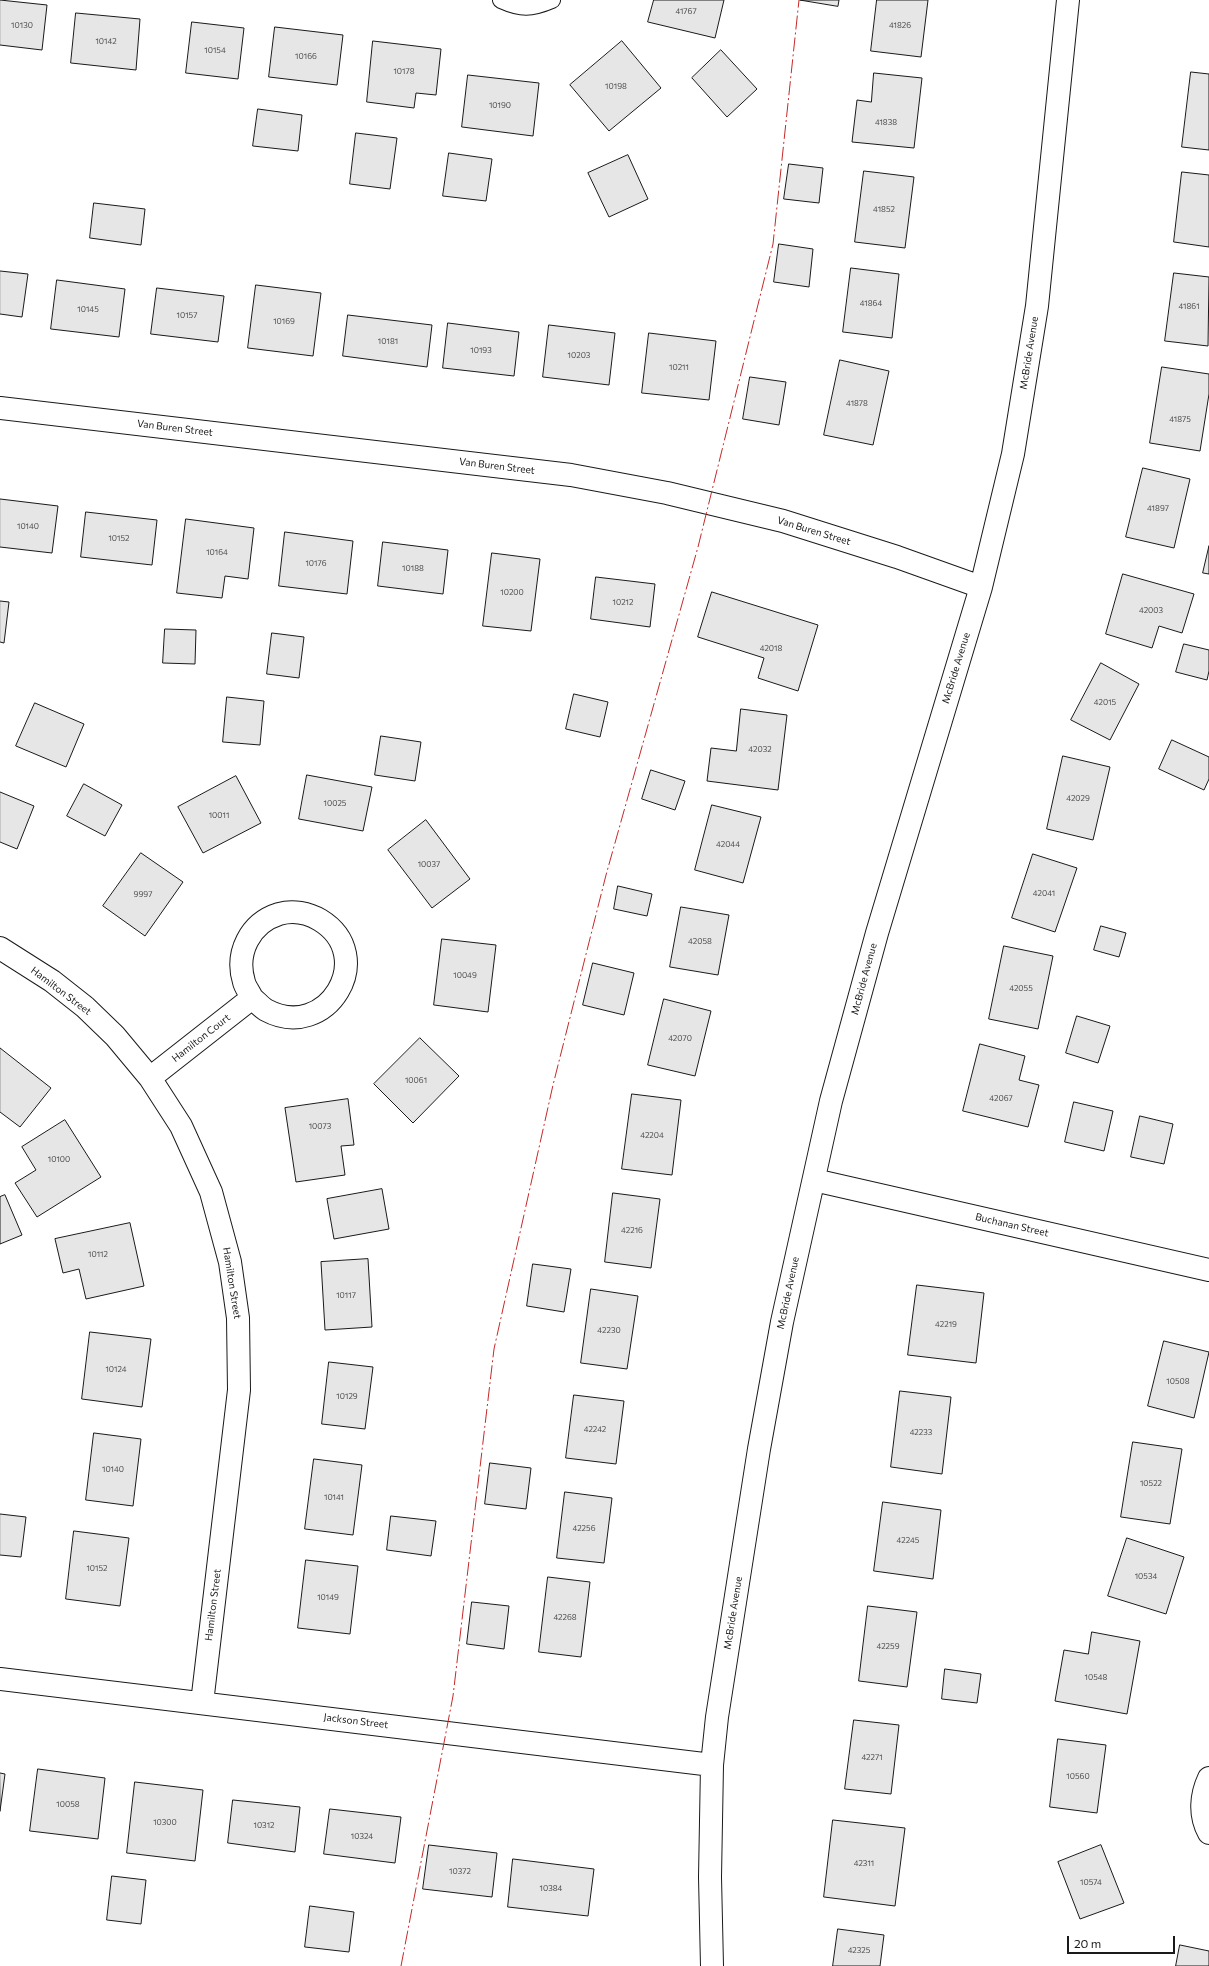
<!DOCTYPE html>
<style>
body{margin:0}
#map{position:relative;width:1209px;height:1966px;overflow:hidden;background:#fff;font-family:Commissioner,sans-serif}
canvas{display:block}
.scale{position:absolute;left:1067px;top:1936px;width:108px;height:18px;box-sizing:border-box;border:2px solid #1a1a1a;border-top:0;padding-left:5px;font-size:12px;line-height:14px;white-space:nowrap;color:#1a1a1a;-webkit-text-stroke:3px #fff;paint-order:stroke}
</style>
<div id="map">
<canvas width="1209" height="1966"></canvas>
<div class="scale">20 m</div>
</div>
<script>
const ctx = document.querySelector('canvas').getContext('2d');
ctx.lineJoin = 'round';
function paint(path, color) { ctx.fillStyle = color; ctx.fill(path, 'evenodd'); }
function trace(path, color, width, dash) { ctx.strokeStyle = color; ctx.lineWidth = width; ctx.lineCap = dash ? 'butt' : 'round'; ctx.setLineDash(dash || []); ctx.stroke(path); }
function drawText(font, color, halo, rows, align = 'center') {
  ctx.font = font + ' Commissioner,sans-serif'; ctx.lineWidth = 3; ctx.setLineDash([]); ctx.textBaseline = 'middle'; ctx.strokeStyle = halo; ctx.fillStyle = color; for (const [text, x, y, turn = 0] of rows) {
    ctx.save(); ctx.translate(x, y); ctx.rotate((+turn || 0) * Math.PI / 180); ctx.textAlign = isNaN(turn) ? turn : align; if (halo) ctx.strokeText(text, 0, 0); ctx.fillText(text, 0, 0); ctx.restore();
  }
}
const building = new Path2D(`
 M0,0L47,5L42,50L0,45Z
 M654,0H724L715,38L648,22Z
 M800,0H839L838,6Z
 M877,0H928L921,57L871,51Z
 M76,13L140,19L136,70L71,63Z
 M192,22L244,28L238,79L186,73Z
 M275,27L343,35L337,85L269,77Z
 M373,41L441,49L436,95L416,93L414,108L367,102Z
 M622,41L661,88L609,131L570,85Z
 M721,50L757,89L727,117L692,78Z
 M1191,72L1209,74V150L1182,147Z
 M874,73L922,78L914,148L852,142L857,100L871,102Z
 M468,75L539,83L533,136L462,127Z
 M258,109L302,115L298,151L253,146Z
 M356,133L397,138L390,189L350,184Z
 M449,153L492,159L486,201L443,196Z
 M628,155L648,199L609,217L588,173Z
 M789,164L823,168L819,203L784,199Z
 M864,171L914,177L905,248L855,242Z
 M1182,172L1209,175V247L1174,242Z
 M94,203L145,209L141,245L90,238Z
 M779,244L813,249L809,287L774,282Z
 M851,268L899,274L892,338L843,332Z
 M0,271L28,274L22,317L0,314Z
 M1174,273L1209,277L1208,346L1165,341Z
 M57,280L125,289L119,337L51,329Z
 M256,285L321,293L313,356L248,348Z
 M157,288L224,296L218,342L151,334Z
 M348,315L432,325L427,367L343,356Z
 M448,323L519,332L514,376L443,368Z
 M549,325L615,333L609,385L543,377Z
 M649,333L716,341L709,400L642,393Z
 M840,360L889,371L873,445L824,435Z
 M1162,367L1209,374V394L1200,451L1150,443Z
 M750,377L786,382L779,425L743,419Z
 M1143,468L1190,479L1174,548L1126,537Z
 M0,499L58,506L52,553L0,547Z
 M86,512L157,520L152,565L81,557Z
 M186,519L254,528L248,579L225,576L222,598L177,593Z
 M285,532L353,541L347,594L279,586Z
 M383,542L448,550L443,594L378,586Z
 M1209,546V574L1203,573Z
 M492,553L540,559L531,631L483,626Z
 M1123,574L1194,594L1182,633L1159,626L1152,648L1106,634Z
 M596,577L655,584L650,627L591,619Z
 M712,592L818,625L798,691L758,678L764,658L698,637Z
 M0,601L9,602L4,643L0,642Z
 M165,629L196,630L195,664L163,663Z
 M272,633L304,637L299,678L267,674Z
 M1184,644L1209,650V671L1207,680L1176,672Z
 M1101,663L1139,684L1110,740L1071,720Z
 M574,694L608,702L600,737L566,729Z
 M227,697L264,701L260,745L223,742Z
 M35,703L84,724L66,767L16,746Z
 M741,709L787,715L778,790L707,781L711,748L736,751Z
 M381,736L421,742L415,781L375,775Z
 M1172,740L1209,757V779L1204,790L1159,769Z
 M1063,756L1110,767L1093,840L1047,829Z
 M651,770L685,781L675,810L642,799Z
 M307,775L372,787L363,831L299,819Z
 M236,776L261,823L203,853L178,807Z
 M84,784L122,805L105,836L67,816Z
 M0,792L34,806L17,849L0,842Z
 M712,805L761,817L743,883L695,870Z
 M426,820L470,879L432,908L388,850Z
 M141,853L183,882L145,936L103,906Z
 M1033,854L1077,868L1055,932L1012,918Z
 M618,886L652,894L647,916L614,909Z
 M681,907L729,915L718,975L670,967Z
 M1101,926L1126,933L1119,957L1094,950Z
 M442,939L496,945L488,1012L434,1005Z
 M1004,946L1053,956L1038,1029L989,1019Z
 M593,963L634,973L624,1015L583,1005Z
 M664,999L711,1011L695,1076L648,1065Z
 M1077,1016L1110,1026L1098,1063L1066,1053Z
 M420,1038L459,1076L413,1123L374,1084Z
 M980,1044L1025,1056L1019,1080L1039,1085L1028,1127L963,1111Z
 M0,1048L51,1088L20,1127L0,1112Z
 M632,1094L681,1100L672,1175L622,1169Z
 M348,1099L354,1145L341,1146L345,1175L296,1182L285,1108Z
 M1074,1102L1113,1111L1104,1151L1065,1142Z
 M1140,1116L1173,1124L1164,1164L1131,1157Z
 M65,1120L101,1177L37,1217L15,1183L36,1170L22,1147Z
 M382,1189L389,1229L334,1239L327,1199Z
 M613,1193L660,1199L651,1268L605,1262Z
 M5,1195L22,1235L0,1244V1197Z
 M130,1223L144,1286L86,1299L79,1269L63,1273L55,1239Z
 M368,1259L372,1327L325,1330L321,1262Z
 M533,1264L571,1269L564,1312L527,1306Z
 M917,1285L984,1293L976,1363L908,1355Z
 M591,1289L638,1296L627,1369L581,1363Z
 M90,1332L151,1339L142,1407L82,1399Z
 M1164,1341L1209,1352L1194,1418L1148,1406Z
 M329,1362L373,1367L365,1429L322,1424Z
 M900,1391L951,1397L942,1474L891,1467Z
 M574,1395L624,1401L616,1464L566,1458Z
 M94,1433L141,1439L133,1506L86,1500Z
 M1133,1442L1182,1449L1170,1524L1121,1517Z
 M314,1459L362,1465L353,1535L305,1529Z
 M490,1463L531,1468L526,1509L485,1504Z
 M565,1492L612,1498L604,1563L557,1558Z
 M883,1502L941,1510L933,1579L874,1571Z
 M0,1514L26,1517L21,1557L0,1555Z
 M391,1516L436,1521L431,1556L387,1550Z
 M74,1531L129,1538L120,1606L66,1599Z
 M1127,1538L1184,1557L1166,1614L1108,1596Z
 M306,1560L358,1566L350,1634L298,1628Z
 M548,1577L590,1582L581,1657L539,1652Z
 M472,1602L509,1606L504,1649L467,1644Z
 M868,1606L917,1612L907,1687L859,1681Z
 M1092,1632L1140,1641L1127,1714L1055,1701L1064,1650L1088,1654Z
 M945,1669L981,1674L977,1703L942,1699Z
 M854,1720L899,1725L891,1794L845,1789Z
 M1058,1739L1106,1745L1097,1813L1050,1807Z
 M38,1769L105,1778L98,1839L30,1831Z
 M0,1773L5,1774L0,1811Z
 M135,1782L203,1790L195,1861L127,1853Z
 M233,1800L300,1807L295,1852L228,1843Z
 M330,1809L401,1817L395,1863L324,1854Z
 M833,1820L905,1828L895,1906L824,1897Z
 M429,1845L497,1853L492,1897L423,1889Z
 M1101,1845L1124,1903L1080,1919L1058,1862Z
 M513,1859L594,1869L588,1916L508,1907Z
 M112,1876L146,1880L141,1924L107,1920Z
 M310,1906L354,1912L349,1952L305,1947Z
 M838,1929L884,1935L880,1966H833Z
 M1180,1945L1209,1951V1966H1176Z`);
paint(building, '#e6e6e6');
trace(building, '#1a1a1a', 1);
const service = new Path2D(`
 M501,0C521,9 531,9 552,0`);
const minor = new Path2D(`
 M0,408L571,475L667,493L783,521L897,557L981,587
 M0,948L52,981L85,1007L115,1036L150,1078L181,1126L211,1192L230,1262L238,1318L239,1390L202,1703
 M150,1078L252,998C257,1002 261,1007 266,1010C327,1043 379,956 320,920C308,913 293,910 279,914C250,923 235,953 244,982C245,987 250,993 252,998
 M814,1180L1209,1270
 M0,1679L712,1765
 M1209,1778C1201,1795 1199,1815 1209,1833
 M712,1966L710,1877L712,1765L717,1717L759,1449L782,1322L831,1101L877,933L981,587L1013,454L1037,306L1068,0`);
trace(service, '#1a1a1a', 18);
trace(minor, '#1a1a1a', 24);
trace(service, '#fff', 16);
trace(minor, '#fff', 22);
trace(new Path2D(`
 M401,1966L453,1696L494,1349L553,1085L606,875L698,547L773,244L799,0`), '#c62828', 1, [14, 3, 2, 3]);
drawText('8px', '#4d4d4d', null, [
 ["41767",686,11],
 ["10130",22,25],
 ["41826",900,25],
 ["10142",106,41],
 ["10154",215,50],
 ["10166",306,56],
 ["10178",404,71],
 ["10198",616,86],
 ["10190",500,105],
 ["41838",886,122],
 ["41852",884,209],
 ["41864",871,303],
 ["41861",1189,306],
 ["10145",88,309],
 ["10157",187,315],
 ["10169",284,321],
 ["10181",388,341],
 ["10193",481,350],
 ["10203",579,355],
 ["10211",679,367],
 ["41878",857,403],
 ["41875",1180,419],
 ["41897",1158,508],
 ["10140",28,526],
 ["10152",119,538],
 ["10164",217,552],
 ["10176",316,563],
 ["10188",413,568],
 ["10200",512,592],
 ["10212",623,602],
 ["42003",1151,610],
 ["42018",771,648],
 ["42015",1105,702],
 ["42032",760,749],
 ["42029",1078,798],
 ["10025",335,803],
 ["10011",219,815],
 ["42044",728,844],
 ["10037",429,864],
 ["42041",1044,893],
 ["9997",143,894],
 ["42058",700,941],
 ["10049",465,975],
 ["42055",1021,988],
 ["42070",680,1038],
 ["10061",416,1080],
 ["42067",1001,1098],
 ["10073",320,1126],
 ["42204",652,1135],
 ["10100",59,1159],
 ["42216",632,1230],
 ["10112",98,1254],
 ["10117",346,1295],
 ["42219",946,1324],
 ["42230",609,1330],
 ["10124",116,1369],
 ["10508",1178,1381],
 ["10129",347,1396],
 ["42242",595,1429],
 ["42233",921,1432],
 ["10140",113,1469],
 ["10522",1151,1483],
 ["10141",334,1497],
 ["42256",584,1528],
 ["42245",908,1540],
 ["10152",97,1568],
 ["10534",1146,1576],
 ["10149",328,1597],
 ["42268",565,1617],
 ["42259",888,1646],
 ["10548",1096,1677],
 ["42271",872,1757],
 ["10560",1078,1776],
 ["10058",68,1804],
 ["10300",165,1822],
 ["10312",264,1825],
 ["10324",362,1836],
 ["42311",864,1863],
 ["10372",460,1871],
 ["10574",1091,1882],
 ["10384",551,1888],
 ["42325",859,1950]
]);
drawText('10px', '#1a1a1a', '#fff', [
 ["McBride Avenue",1029,353,-81],
 ["Van Buren Street",175,428,7],
 ["Van Buren Street",497,466,7],
 ["Van Buren Street",814,531,17],
 ["McBride Avenue",956,668,-73],
 ["McBride Avenue",864,979,-75],
 ["Hamilton Street",61,991,37],
 ["Hamilton Court",201,1038,-38],
 ["Buchanan Street",1012,1225,13],
 ["Hamilton Street",232,1283,81],
 ["McBride Avenue",788,1293,-78],
 ["Hamilton Street",213,1605,-83],
 ["McBride Avenue",733,1613,-81],
 ["Jackson Street",356,1721,7]
]);
</script>
